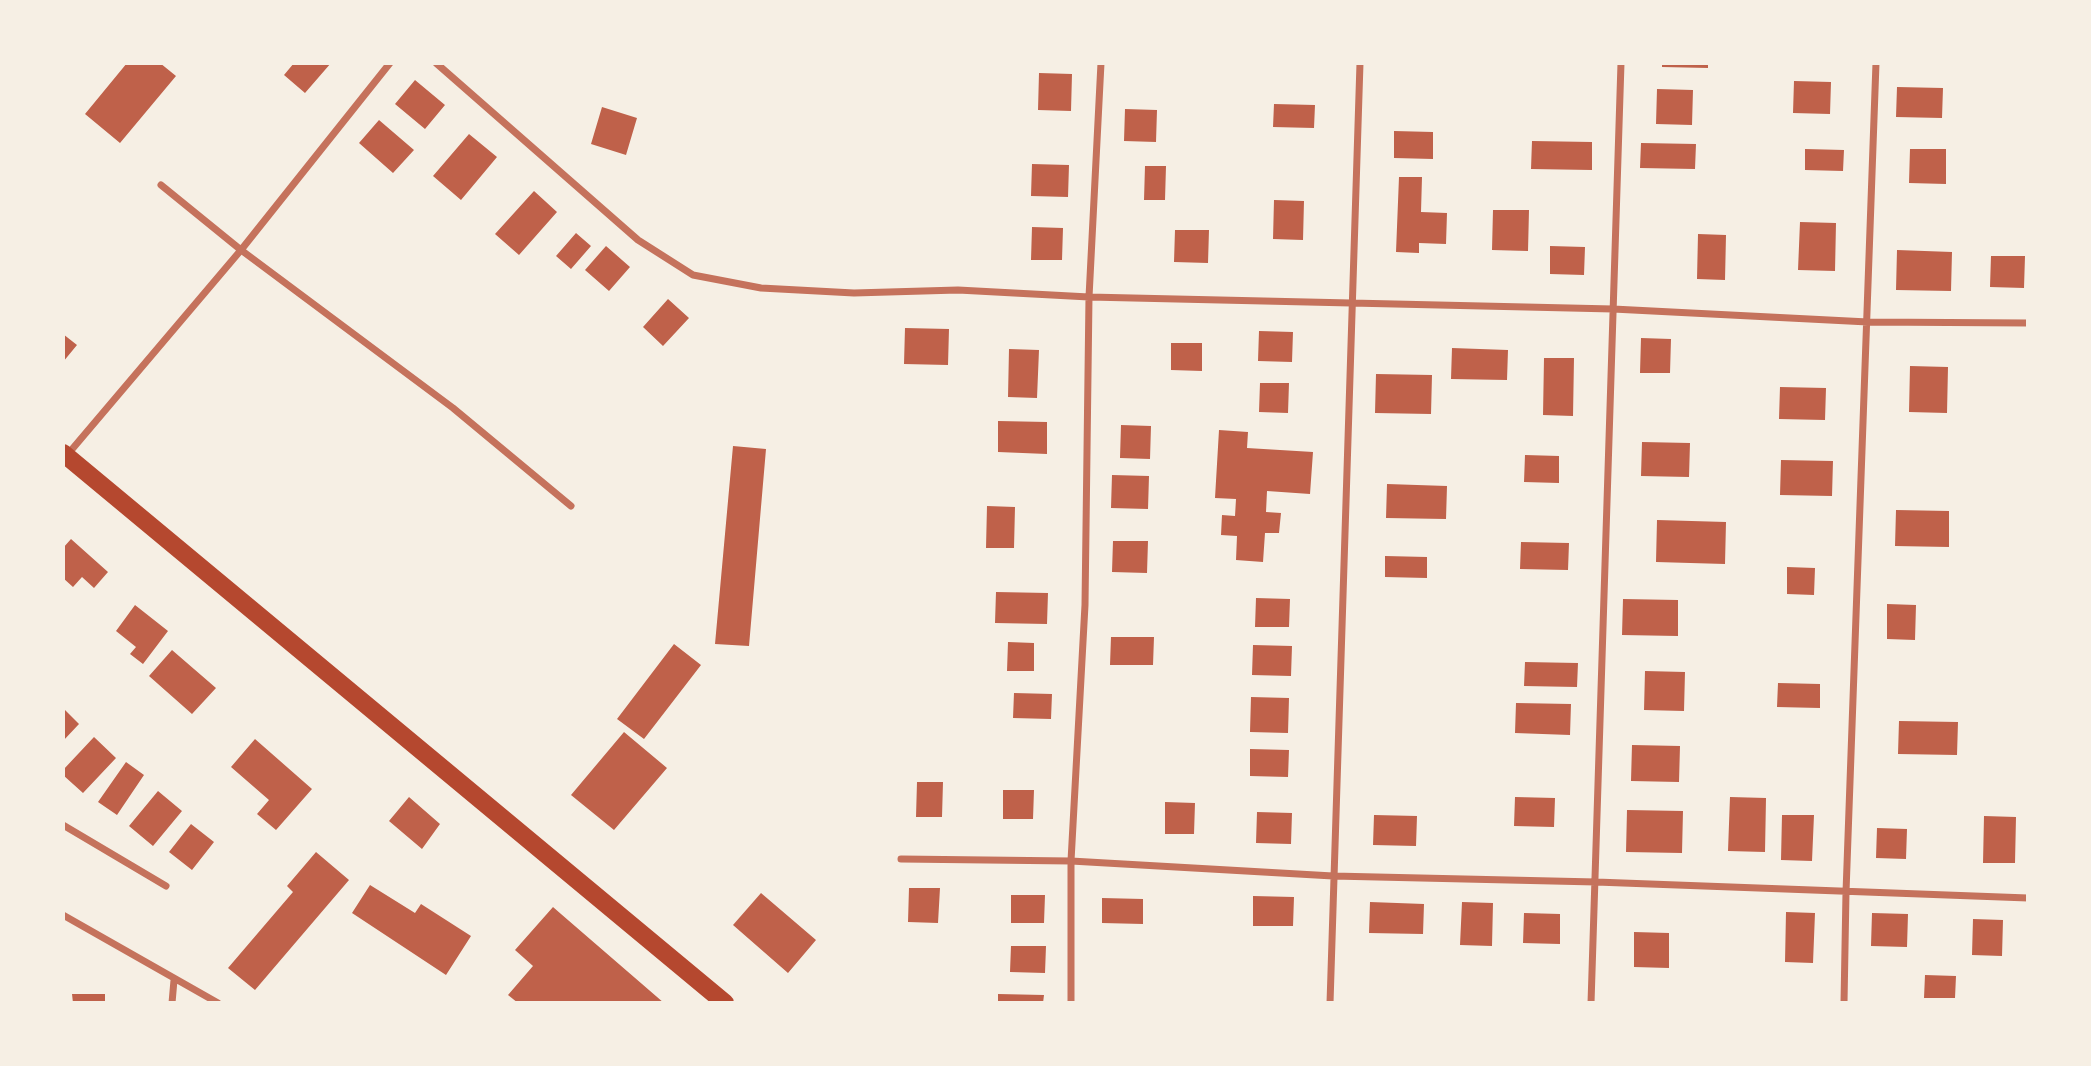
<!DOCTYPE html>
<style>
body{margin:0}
#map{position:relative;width:2091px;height:1066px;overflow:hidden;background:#f6efe4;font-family:"Titillium Web",sans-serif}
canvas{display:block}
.frame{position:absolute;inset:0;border:65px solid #f6efe4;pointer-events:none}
</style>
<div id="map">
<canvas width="2091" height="1066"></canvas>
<div class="frame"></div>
</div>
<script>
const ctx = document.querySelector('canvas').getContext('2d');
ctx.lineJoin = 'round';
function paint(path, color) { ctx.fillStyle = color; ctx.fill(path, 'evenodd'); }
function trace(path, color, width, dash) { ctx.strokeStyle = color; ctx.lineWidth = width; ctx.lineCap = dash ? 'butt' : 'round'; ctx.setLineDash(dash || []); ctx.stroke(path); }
paint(new Path2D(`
 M127,63H160L176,76L120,143L85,114Z
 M294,63H331L305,93L284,75Z
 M1662,63H1708V68L1662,67Z
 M1039,73L1072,74L1071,111L1038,110Z
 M415,80L445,105L425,129L395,104Z
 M1794,81L1831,82L1830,114L1793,113Z
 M1897,87L1943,88L1942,118L1896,117Z
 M1657,89L1693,90L1692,125L1656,124Z
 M1274,104L1315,105L1314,128L1273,127Z
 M602,107L637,118L626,155L591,144Z
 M1125,109L1157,110L1156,142L1124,141Z
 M379,120L414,150L393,173L359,143Z
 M1394,131L1433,132V159L1394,158Z
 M469,134L497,157L461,200L433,176Z
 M1532,141L1592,142V170L1531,169Z
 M1641,143L1696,144L1695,169L1640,168Z
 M1805,149L1844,150L1843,171L1805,170Z
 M1910,149H1946V184L1909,183Z
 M1032,164L1069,165L1068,197L1031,196Z
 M1145,166H1166L1165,200H1144Z
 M1399,177H1422L1421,212L1447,213L1446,244L1419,243V253L1396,252Z
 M534,191L557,212L519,255L495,234Z
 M1274,200L1304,201L1303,240L1273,239Z
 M1493,210H1529L1528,251L1492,250Z
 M1800,222L1836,223L1835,271L1798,270Z
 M1032,227L1063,228L1062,260H1031Z
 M1175,230H1209L1208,263L1174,262Z
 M576,233L591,246L571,269L556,256Z
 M1698,234L1726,235L1725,280L1697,279Z
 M606,246L630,267L609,291L585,270Z
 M1550,246L1585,247L1584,275L1550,274Z
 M1897,250L1952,252L1951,291L1896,290Z
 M1991,256H2025L2024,288L1990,287Z
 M668,299L689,318L663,346L643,327Z
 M905,328L949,329L948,365L904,364Z
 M1259,331L1293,332L1292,362L1258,361Z
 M63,334L77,345L63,362Z
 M1641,338L1671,339L1670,373H1640Z
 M1171,343H1202V371L1171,370Z
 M1452,348L1508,350L1507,380L1451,379Z
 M1009,349L1039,350L1037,398L1008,397Z
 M1544,358H1574L1573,416L1543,415Z
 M1910,366L1948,367L1947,413L1909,412Z
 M1376,374L1432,375L1431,414L1375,413Z
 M1260,383H1289L1288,413L1259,412Z
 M1780,387L1826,388L1825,420L1779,419Z
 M998,421L1047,422V454L998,452Z
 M1121,425L1151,426L1150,459L1120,458Z
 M1219,430L1248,432L1247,448L1313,452L1310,494L1267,491L1266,512L1281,513L1279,533H1265L1263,562L1236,560L1237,536L1221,535L1222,515L1235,516L1236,499L1215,498Z
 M1642,442L1690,443L1689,477L1641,476Z
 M733,446L766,449L749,646L715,644Z
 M1525,455L1559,456V483L1524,482Z
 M1781,460L1833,461L1832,496L1780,495Z
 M1112,475L1149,476L1148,509L1111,508Z
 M1387,484L1447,486L1446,519L1386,518Z
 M987,506L1015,507L1014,548H986Z
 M1896,510L1949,511V547L1895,546Z
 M1657,520L1726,522L1725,564L1656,562Z
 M71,539L108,572L94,588L82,577L73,587L63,578V548Z
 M1113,541H1148L1147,573L1112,572Z
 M1521,542L1569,543L1568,570L1520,569Z
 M1385,556L1427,557V578L1385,577Z
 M1787,567L1815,568L1814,595L1787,594Z
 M996,592L1048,593L1047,624L995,623Z
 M1256,598L1290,599L1289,627H1255Z
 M1623,599L1678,600V636L1622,635Z
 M1887,604L1916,605L1915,640L1887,639Z
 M135,605L168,631L143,664L130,654L136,647L116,631Z
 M1111,637H1154L1153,665H1110Z
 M1008,642L1034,643V671H1007Z
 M674,644L701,665L644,739L617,719Z
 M1253,645L1292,646L1291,676L1252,675Z
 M172,650L216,688L192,714L149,676Z
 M1525,662L1578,663L1577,687L1524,686Z
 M1645,671L1685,672L1684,711L1644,710Z
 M1778,683L1820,684V708L1777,707Z
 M1014,693L1052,694L1051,719L1013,718Z
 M1251,697L1289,698L1288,733L1250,732Z
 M1516,703L1571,704L1570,735L1515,733Z
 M63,708L79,724L63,741Z
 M1899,721L1958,722L1957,755L1898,754Z
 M624,732L667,768L614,830L571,795Z
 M94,737L116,758L83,793L63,775V770Z
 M255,739L312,789L276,830L257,814L269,800L231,767Z
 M1632,745L1680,746L1679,782L1631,781Z
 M1250,749L1289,750L1288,777L1250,776Z
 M126,762L144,775L117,815L98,802Z
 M917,782H943L942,817H916Z
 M1003,790H1034L1033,819H1003Z
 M158,791L182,811L153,846L129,826Z
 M409,797L440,824L422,849L389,821Z
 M1515,797L1555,798L1554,827L1514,826Z
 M1730,797L1766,798L1765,852L1728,851Z
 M1165,802L1195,803L1194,834H1165Z
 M1627,810L1683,811L1682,853L1626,852Z
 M1257,812L1292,813L1291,844L1256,843Z
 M1374,815L1417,816L1416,846L1373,845Z
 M1782,815H1814L1812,861L1781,860Z
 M1984,816L2016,817L2015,863H1983Z
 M191,824L214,842L192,870L169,852Z
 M1877,828L1907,829L1906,859L1876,858Z
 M316,852L349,880L255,990L228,968L293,892L287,886Z
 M370,885L415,913L421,904L471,936L446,975L352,913Z
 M909,888H940L938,923L908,922Z
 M761,893L816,940L788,973L733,925Z
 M1011,895H1045L1044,923H1011Z
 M1253,896L1294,897L1293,926H1253Z
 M1102,898L1143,899V924L1102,923Z
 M1370,902L1424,904L1423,934L1369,933Z
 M1462,902L1493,903L1492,946L1460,945Z
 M553,907L561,914L664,1003H518L508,995L533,966L515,950Z
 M1786,912L1815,913L1813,963L1785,962Z
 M1524,913L1560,914V944L1523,943Z
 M1872,913L1908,914L1907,947L1871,946Z
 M1973,919L2003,920L2002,956L1972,955Z
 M1634,932L1669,933V968L1634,967Z
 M1011,946H1046L1045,973L1010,972Z
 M1925,975L1956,976L1955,998H1924Z
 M72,994H105V1003H73Z
 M998,994L1044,995L1043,1003H998Z`), '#bf614a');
trace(new Path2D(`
 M436,63L638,240L693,275L761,288L854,293L958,290L1089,297L1613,309L1868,322L2028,323
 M161,185L241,250L453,408L571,506
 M68,454L241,250L390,63
 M63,825L166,886
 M901,859L1071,861L1333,876L1596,882L2028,898
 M63,915L218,1003
 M172,1003L174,980
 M1071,1003V861L1085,605L1089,297L1101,63
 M1330,1003L1360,63
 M1591,1003L1621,63
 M1844,1003L1846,892L1876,63`), '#c5725c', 7);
trace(new Path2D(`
 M63,453L725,1003`), '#b5482f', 18);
</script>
